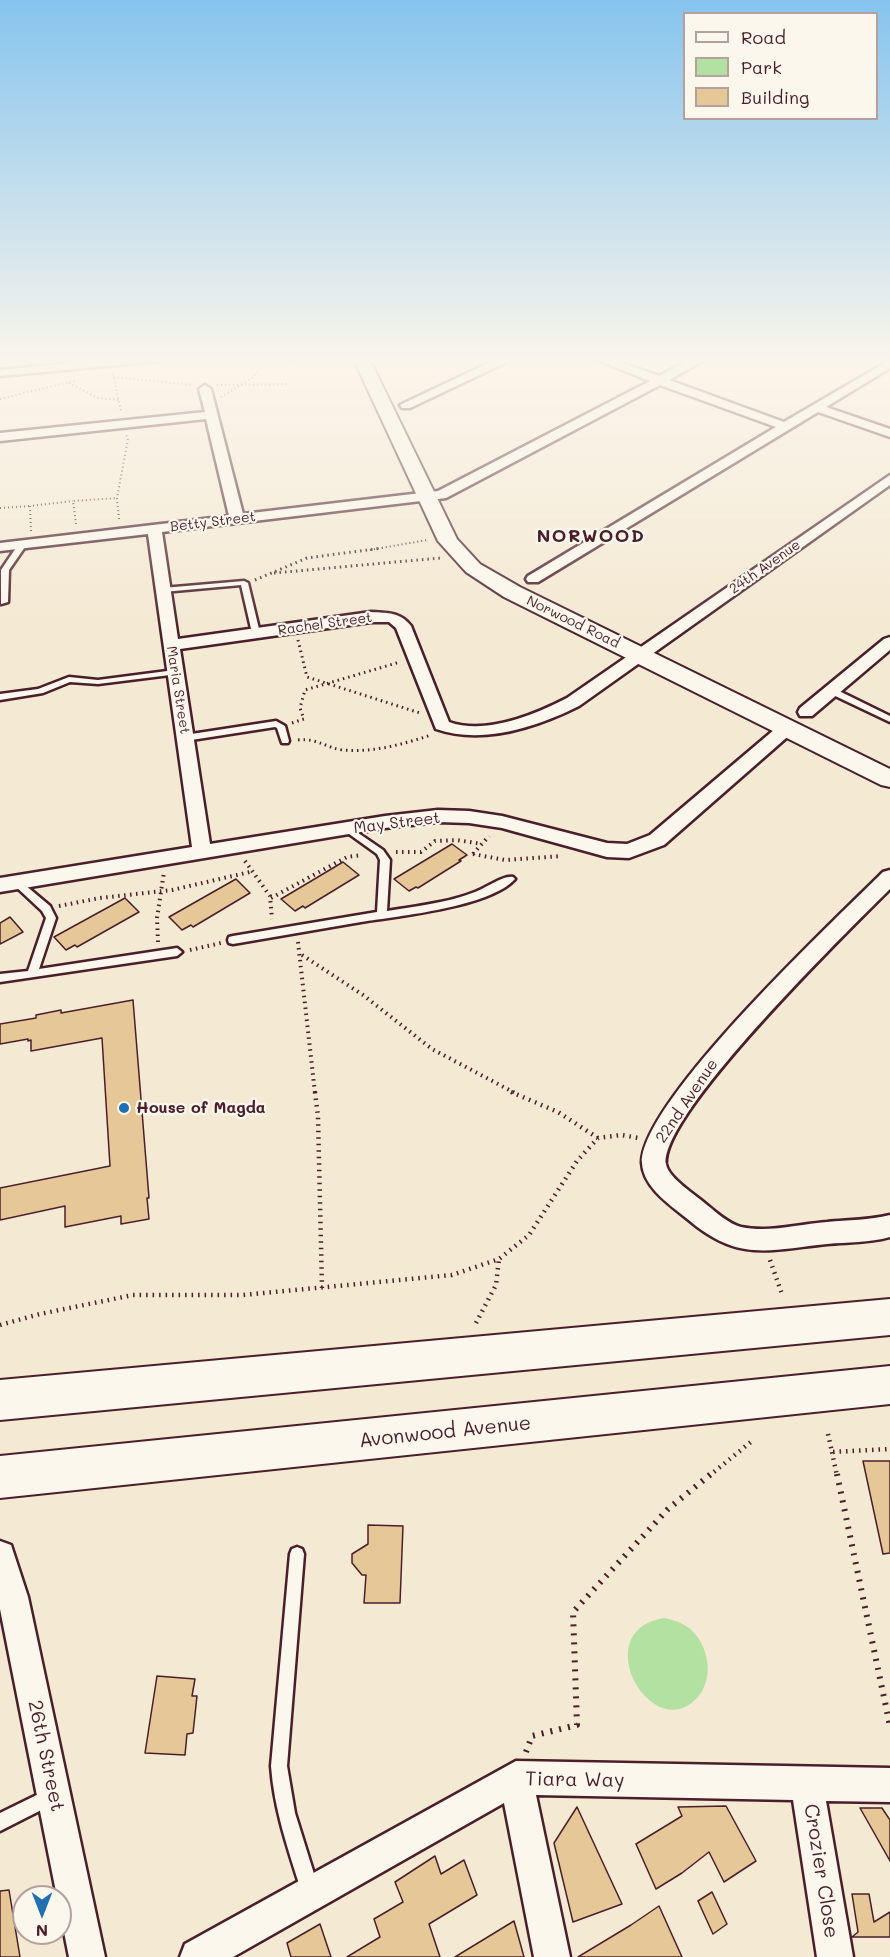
<!DOCTYPE html>
<style>
body{margin:0}
#map{position:relative;width:890px;height:1957px;overflow:hidden;background:#f4e9d3;font-family:Mali,sans-serif}
canvas{display:block}
.legend{position:absolute;left:683px;top:12px;width:195px;height:108px;box-sizing:border-box;background:#fbf7ec;border:2px solid #b4a19f;margin:0;padding:8px 10px;list-style:none;font-size:18px;color:#4a1f2b}
.legend li{display:flex;align-items:center;gap:12px;height:30px}
.legend b{width:30px;border:2px solid #b4a19f}
.north{position:absolute;left:12px;top:1885px;width:60px;height:60px;box-sizing:border-box;background:#fbf7ec;border:2px solid #b4a19f;border-radius:50%;rotate:180deg;font-size:16px;font-weight:700;line-height:24px;text-align:center;color:#4a1f2b}
.north::after{content:'';display:block;margin:auto;width:21px;height:27px;background:#1f6fb2;clip-path:polygon(50% 0,100% 100%,50% 72%,0 100%)}
</style>
<div id="map">
<canvas width="890" height="1957"></canvas>
<ul class="legend">
<li><b style="height:8px;background:#fbf7ec"></b>Road</li>
<li><b style="height:16px;background:#b2e1a1"></b>Park</li>
<li><b style="height:16px;background:#e5c798"></b>Building</li>
</ul>
<div class="north">N</div>
</div>
<script>
const ctx = document.querySelector('canvas').getContext('2d');
ctx.lineJoin = 'round';
function paint(path, color) { ctx.fillStyle = color; ctx.fill(path, 'evenodd'); }
function trace(path, color, width, dash) { ctx.strokeStyle = color; ctx.lineWidth = width; ctx.lineCap = dash ? 'butt' : 'round'; ctx.setLineDash(dash || []); ctx.stroke(path); }
function drawText(font, color, halo, rows, align = 'center') {
  ctx.font = font + ' Mali,sans-serif'; ctx.lineWidth = 4.5; ctx.setLineDash([]); ctx.textBaseline = 'middle'; ctx.strokeStyle = halo; ctx.fillStyle = color; for (const [text, x, y, turn = 0] of rows) {
    ctx.save(); ctx.translate(x, y); ctx.rotate((+turn || 0) * Math.PI / 180); ctx.textAlign = isNaN(turn) ? turn : align; if (halo) ctx.strokeText(text, 0, 0); ctx.fillText(text, 0, 0); ctx.restore();
  }
}
paint(new Path2D(`
 M664,1618C673,1620 681,1622 689,1628C709,1644 715,1679 697,1698C652,1746 586,1631 664,1618Z`), '#b2e1a1');
const building = new Path2D(`
 M452,844L467,855L459,860L461,861L418,888L416,887L409,891L394,879Z
 M343,862L359,875L305,908L303,906L295,911L281,899Z
 M236,879L250,893L193,927L191,925L182,930L169,917Z
 M125,898L139,912L77,947L75,945L66,950L54,937Z
 M10,917L23,932L0,944V923Z
 M133,1000L149,1198H147L149,1219L121,1224V1216L65,1227V1206L0,1220V1188L110,1166L102,1038L31,1051V1040L28,1041V1039L0,1044V1024L36,1018V1015L61,1010V1013Z
 M863,1461H890V1553L883,1554Z
 M368,1525L403,1526L400,1603H364L366,1575H362L352,1563V1554L368,1544Z
 M157,1676L195,1679L192,1696H197L193,1733L187,1734L185,1755L145,1753Z
 M726,1806L756,1861L724,1882L709,1852L682,1873L656,1889L636,1844L682,1816L678,1807Z
 M577,1807L622,1904L573,1922L554,1843Z
 M860,1808H882L890,1820V1861Z
 M435,1856L441,1874L464,1860L477,1895L429,1924L440,1957H347L380,1937L374,1919L403,1902L395,1882Z
 M9,1890L20,1957H0V1891Z
 M712,1892L727,1924L713,1934L698,1901Z
 M852,1894H869L874,1922L890,1912V1937H852L858,1932Z
 M659,1906L682,1957H578L631,1925Z
 M514,1921L524,1957H455Z
 M320,1924L331,1957H291L287,1943Z`);
paint(building, '#e5c798');
trace(building, '#4a1f2b', 1.5);
const lane = new Path2D(`
 M277,358H294L291,360Z
 M20,542L27,544L9,570L8,602L1,604V570Z
 M244,581L248,583L260,633L256,635L252,633L241,585L163,592L159,590L163,588Z
 M175,670L179,672L178,674L98,684L70,682L43,693L0,700V694L38,689L69,677L98,680Z
 M829,689H835L890,716V722L829,693Z
 M276,721L285,726L289,741L288,743H282L277,728L275,727L185,741L181,738L185,735Z
 M348,826L383,850L390,860L387,911C417,906 447,903 475,892C486,888 504,875 513,877L515,879C490,907 399,916 361,922C318,929 276,937 233,944L229,943L228,940L229,937L233,936L377,912L380,860L377,854L345,831L343,829L345,827Z
 M16,879L19,880L50,906L56,918L39,969L177,948L182,952L177,956L0,982V974L28,971L46,918L42,911L13,884L11,882Z
 M297,1547L302,1549L304,1554L287,1766L295,1813L319,1890L316,1896L310,1899L304,1896L301,1890C288,1849 274,1809 271,1766L290,1554L292,1549Z
 M51,1788L57,1790L59,1796L57,1802L0,1831V1813Z`);
const street = new Path2D(`
 M121,358H165L159,361L0,376V370Z
 M499,358H515L410,408H402L400,405Z
 M592,358H609L659,376L693,358H708L669,380L784,422L890,360V368L826,407L890,429V437L818,412L538,582H528L526,579L528,576L776,427L660,385L446,498L162,532L178,639L371,612C388,613 400,612 411,626L449,722C486,735 534,715 567,698L890,475V485L579,706C537,727 482,745 436,729L396,628L389,622H371L180,649L210,844L385,816L438,810L469,811L502,816L607,843L627,844L650,835L781,724H793L796,728L793,732L664,845L629,858L607,857L502,828L469,823L438,822L385,828L0,892V878L192,847L148,534L0,551V543L229,516L206,419L0,441V433L205,412L199,389L205,385L211,389L243,514L438,491L650,381Z
 M890,637V650L812,716H800L798,712L800,708L884,639Z
 M890,870V889C849,930 661,1113 666,1164C668,1178 697,1196 707,1205C717,1213 729,1224 741,1227C769,1233 799,1224 827,1222C848,1220 869,1220 890,1215V1237C869,1243 848,1242 827,1244C769,1250 739,1262 690,1221C673,1207 643,1188 642,1163C641,1101 835,920 883,872Z
 M0,1541L11,1545L28,1597L105,1957H69L60,1912V1897H57L0,1609Z
 M516,1761L890,1768V1802L826,1801L853,1957H817L793,1800L536,1795L570,1957H534L504,1803L233,1957H180L185,1944Z`);
const secondary = new Path2D(`
 M353,358H369L457,539L480,564L520,587L890,769V787L881,785L504,597L466,572L438,541Z
 M890,1299V1335L0,1420V1380Z
 M890,1366V1404L0,1498V1456Z`);
trace(lane, '#4a1f2b', 5);
trace(street, '#4a1f2b', 5);
trace(secondary, '#4a1f2b', 4);
trace(new Path2D(`
 M113,374L121,411
 M114,377L193,385
 M69,383L98,398L119,400
 M217,385L286,384
 M221,397L254,377L266,358
 M0,399L78,380
 M0,508L30,506
 M119,519L117,498L128,439L126,435
 M76,524L73,501L117,498
 M31,531L30,506L73,501
 M370,550L427,540`), '#4a1f2b', 2, [1, 3]);
trace(new Path2D(`
 M274,573L440,558
 M255,580L307,558L382,548
 M298,640L307,677L420,713
 M292,723L304,719L300,708L305,690L400,662
 M298,740C318,738 326,748 343,750C372,753 404,744 431,735`), '#4a1f2b', 3, [1.5, 4]);
trace(new Path2D(`
 M396,852H421L435,841L457,840L482,844
 M473,854L505,860L562,856
 M473,854L489,836
 M245,861L270,896L272,919
 M271,898L347,857L362,855
 M59,906L100,898L172,890L250,872
 M158,942L157,918L164,872
 M298,942L315,1093
 M190,950L221,943
 M302,955L363,995L432,1049L515,1093`), '#4a1f2b', 4, [1.5, 4.5]);
trace(new Path2D(`
 M315,1092L318,1117L322,1288
 M511,1092L558,1112L598,1138
 M770,1260L782,1294
 M476,1323L496,1285L499,1259
 M0,1325L40,1314L133,1295H243L452,1275L499,1259L529,1235L577,1161L598,1138L621,1135L639,1138
 M828,1434L832,1452L890,1449
 M832,1452L837,1476
 M709,1476L752,1441`), '#4a1f2b', 4.5, [1.5, 5]);
trace(new Path2D(`
 M837,1474L890,1726
 M526,1752L532,1736L577,1725L573,1612L668,1509L711,1474`), '#4a1f2b', 6, [2, 7]);
paint(lane, '#fbf7ec');
paint(street, '#fbf7ec');
paint(secondary, '#fbf7ec');
const sky = ctx.createLinearGradient(0, 0, 0, 632);
sky.addColorStop(0, '#86c4ed');
sky.addColorStop(0.57, '#faf5eb');
sky.addColorStop(1, '#faf5eb00');
ctx.fillStyle = sky;
ctx.fillRect(0, 0, 890, 632);
for (const [x, y, r, color] of [
 [124,1108,6,"#1f6fb2"]
]) { const dot = new Path2D(); dot.arc(x, y, r, 0, 2 * Math.PI); ctx.fillStyle = color; ctx.fill(dot); trace(dot, '#fbf7ec', 2); }
drawText('14px', '#4a1f2b', '#fbf7ec', [
 ["Betty Street",213,522,-7],
 ["24th Avenue",765,567,-35],
 ["Norwood Road",573,622,26],
 ["Rachel Street",325,624,-8],
 ["Maria Street",178,690,81]
]);
drawText('16px', '#4a1f2b', '#fbf7ec', [
 ["May Street",397,823,-7],
 ["22nd Avenue",687,1101,-56]
]);
drawText('bold 16px', '#4a1f2b', '#fbf7ec', [
 ["House of Magda",136,1108]
], 'left');
ctx.letterSpacing = '1.5px';
drawText('bold 18px', '#4a1f2b', '#fbf7ec', [
 ["NORWOOD",591,536]
]);
ctx.letterSpacing = '0px';
drawText('20px', '#4a1f2b', '#fbf7ec', [
 ["Avonwood Avenue",445,1432,-6],
 ["26th Street",46,1756,78],
 ["Tiara Way",575,1780,1],
 ["Crozier Close",821,1871,81]
]);
</script>
